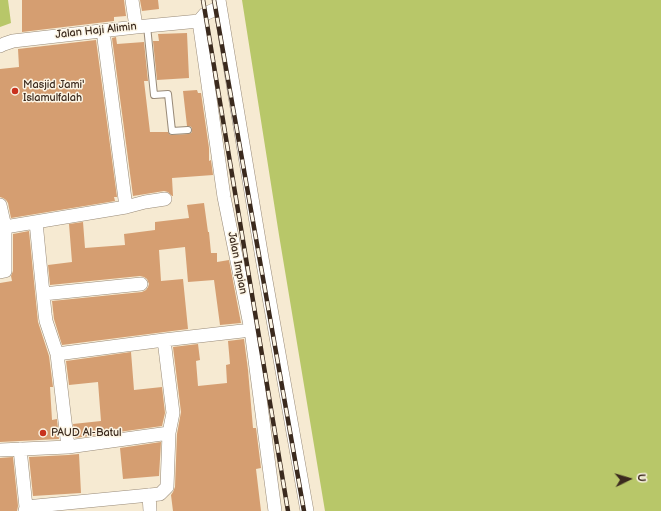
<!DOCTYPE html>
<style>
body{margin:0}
#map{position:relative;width:661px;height:511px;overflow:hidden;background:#f6ead2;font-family:"Balsamiq Sans",sans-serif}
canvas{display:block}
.north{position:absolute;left:609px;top:459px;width:40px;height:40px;-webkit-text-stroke:3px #fcf5e5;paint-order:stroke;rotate:85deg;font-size:11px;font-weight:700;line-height:16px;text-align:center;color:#3b2a1e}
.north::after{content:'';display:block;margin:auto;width:14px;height:18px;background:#3b2a1e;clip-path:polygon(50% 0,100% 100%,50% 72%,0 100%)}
</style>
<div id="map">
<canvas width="661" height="511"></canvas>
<div class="north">U</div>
</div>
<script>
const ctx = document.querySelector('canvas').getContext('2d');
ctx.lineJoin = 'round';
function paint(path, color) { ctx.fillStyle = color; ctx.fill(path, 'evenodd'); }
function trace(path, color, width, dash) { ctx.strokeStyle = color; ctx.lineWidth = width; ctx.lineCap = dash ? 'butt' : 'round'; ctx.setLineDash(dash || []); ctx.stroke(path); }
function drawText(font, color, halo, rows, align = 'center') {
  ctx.font = font + ' "Balsamiq Sans",sans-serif'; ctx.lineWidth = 3; ctx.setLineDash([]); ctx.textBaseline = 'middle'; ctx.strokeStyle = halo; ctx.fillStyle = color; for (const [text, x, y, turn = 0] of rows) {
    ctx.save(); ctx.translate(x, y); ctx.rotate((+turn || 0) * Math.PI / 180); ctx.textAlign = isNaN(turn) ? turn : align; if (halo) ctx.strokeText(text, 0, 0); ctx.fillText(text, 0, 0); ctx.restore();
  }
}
paint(new Path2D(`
 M0,0H8L11,23L0,27Z
 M242,0H661V511H325L279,235Z`), '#b8c769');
paint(new Path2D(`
 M22,0H124L126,16L114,17V21L22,32Z
 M140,0H158L159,9L142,11Z
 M187,33L189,78L157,80L153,41H159L158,34Z
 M116,37L117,44L144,42L148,81H144L150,132H168L170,135H172L188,134L191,133L192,132V128L190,126H187L183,91L197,90L198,93H201L209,148V161L211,160L213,175L172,178L173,196H172L168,192L164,191L133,196L112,38Z
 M96,40L117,197H114L115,201L11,218L8,203L6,200L3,198L0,197V69L19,67L18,49Z
 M204,203L208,232H209L211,253H217V262L229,260L241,323L220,325L214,280L188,282L185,247L159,250L161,281L183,279L188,329L62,345L54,319L52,301L142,292L146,290L148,287L149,284L147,279L144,277L140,276L50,285L48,265L72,262L69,224L83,222L85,248L125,245L124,234L155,230V222L189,218L187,205Z
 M29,231L38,322L49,356L53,387H50L52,420L57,419L59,439L0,442V283L12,281L11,276L13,271V234Z
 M244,339L248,370L253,428H256L261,468L256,469L261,511H173L171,495L173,492L175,487L177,434L181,412L173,347L198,344L200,360L196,361L198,386L227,383L226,365L230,364L228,341Z
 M131,352L134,390L162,387L165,413L162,426L75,438L73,424L101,421L98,382L69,385L66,361Z
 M161,442L159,476L123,479L120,448Z
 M79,454L81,493L33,496L29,457L68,455Z
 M13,457L18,506L17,511H0V458Z`), '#d59e71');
const service = new Path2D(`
 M147,26L154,95L168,94L172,131L188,130`);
const minor = new Path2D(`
 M132,0L136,27
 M219,0L262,258L307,511
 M199,21L205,14L220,7
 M103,31L126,207
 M0,46L4,44L13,41L136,27L199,21L224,197L251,330L275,511
 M0,205L5,227V271L0,272
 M36,222L45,314L46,321L57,354L68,447
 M5,227L126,207L145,202L165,199
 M43,294L141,284
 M57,354L164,340
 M20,449L26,507L25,511
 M0,450L68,447L169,433
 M149,495L150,511
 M26,507L160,494L167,487L169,433L173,413L164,340L251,330`);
trace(service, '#988a78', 8);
trace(minor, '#988a78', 14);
trace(service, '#fff', 6);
trace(minor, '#fff', 13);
const rail = new Path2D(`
 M203,0L288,511
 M214,0L304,511`);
trace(rail, '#3b2a1e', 4.5);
trace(rail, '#fcf5e5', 3, [9]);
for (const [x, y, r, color] of [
 [15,91,4,"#c8321e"],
 [43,433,4,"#c8321e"]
]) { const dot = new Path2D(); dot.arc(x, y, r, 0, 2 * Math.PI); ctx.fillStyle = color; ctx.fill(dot); trace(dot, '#fcf5e5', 1.5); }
drawText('11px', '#3b2a1e', '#fcf5e5', [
 ["Jalan Haji Alimin",96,31,-6],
 ["Jalan Impian",237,263,79]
]);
drawText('11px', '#3b2a1e', '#fcf5e5', [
 ["Masjid Jami'",23,85],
 ["Islamulfalah",23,98],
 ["PAUD Al-Batul",51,433]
], 'left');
</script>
